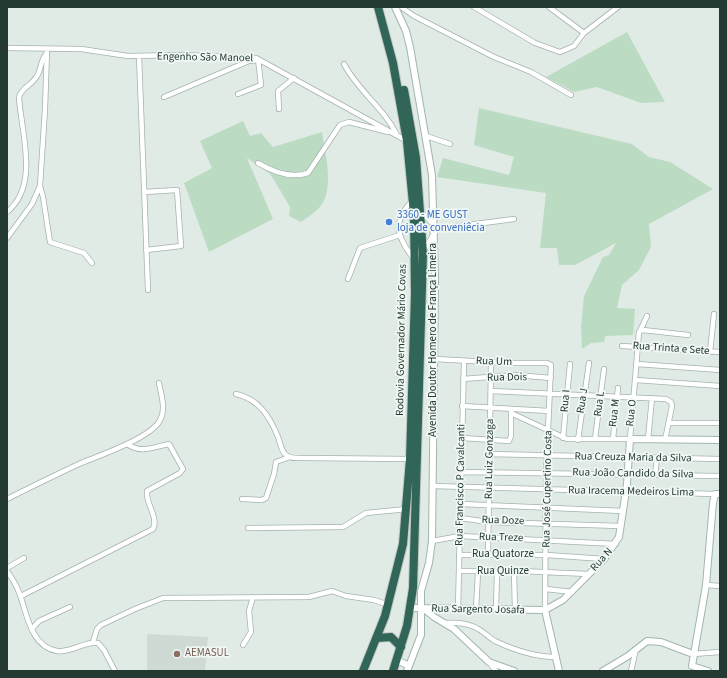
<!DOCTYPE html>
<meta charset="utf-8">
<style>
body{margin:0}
#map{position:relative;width:727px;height:678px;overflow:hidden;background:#e1ebe6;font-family:"Source Sans 3",sans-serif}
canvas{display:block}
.frame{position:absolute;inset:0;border:8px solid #233a33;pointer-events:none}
</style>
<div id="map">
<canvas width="727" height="678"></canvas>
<div class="frame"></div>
</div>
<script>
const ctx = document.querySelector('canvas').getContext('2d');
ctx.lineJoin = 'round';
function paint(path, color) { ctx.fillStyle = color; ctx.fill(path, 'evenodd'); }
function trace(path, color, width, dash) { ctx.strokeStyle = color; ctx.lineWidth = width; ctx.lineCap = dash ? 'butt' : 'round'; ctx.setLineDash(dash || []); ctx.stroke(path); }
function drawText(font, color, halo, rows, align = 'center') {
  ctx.font = font + ' "Source Sans 3",sans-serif'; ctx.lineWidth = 3.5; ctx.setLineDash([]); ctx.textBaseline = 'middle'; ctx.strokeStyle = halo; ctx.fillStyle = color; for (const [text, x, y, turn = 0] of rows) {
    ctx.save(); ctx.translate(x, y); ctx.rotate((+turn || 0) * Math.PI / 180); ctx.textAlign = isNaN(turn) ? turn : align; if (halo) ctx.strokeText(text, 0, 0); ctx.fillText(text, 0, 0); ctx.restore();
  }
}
paint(new Path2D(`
 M147,634L208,637L205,671H147Z`), '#cfdad5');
paint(new Path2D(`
 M627,32L665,102L641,103L597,87L574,92L546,77Z
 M479,108L632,144L649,157L670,162L713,189L649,224L651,247L639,270L622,285L617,308L635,309L633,335L605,336L604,342L591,343L582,349L581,327L584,296L603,257L609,255L616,243L575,265H559L557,248H540L546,193L437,177L443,158L509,175L514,157L474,145Z
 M243,121L250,136L261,133L273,147L322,132C325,153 336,192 318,209C313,214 306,218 301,222L289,216L290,207L274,180L270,174L247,158L273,219L209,252L184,183L212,168L200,141Z`), '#bbdbc2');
const street = new Path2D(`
 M401,7L414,16L494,57L531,72L571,95
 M474,7L535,43L560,52L574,46L584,33L618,7
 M549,7L584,33
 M7,48L81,49L128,56L182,55L256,58L407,141
 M139,56L148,290
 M344,64C358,91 384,108 397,135
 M238,94L261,85L258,59
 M164,97L249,61L259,60
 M279,109L278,91L294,78
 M426,136L450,144
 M258,163C273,172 290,179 308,173L340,125L349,122L388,132
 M40,186L43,197L50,242L84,253L92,263
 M144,192L177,190L181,246L146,250
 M413,200C392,221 396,236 414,259
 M420,211L435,226
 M7,212C40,185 21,133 19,97C22,87 32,85 37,76C42,68 40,60 47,53
 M7,238L32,204L40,186L45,109L47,50
 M424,250L437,229L514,219
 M348,279L360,248L400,235
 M640,331L647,316
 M622,346L720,352
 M710,352L714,314
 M435,359L508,363H547L551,365L546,473L545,610
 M637,364L720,370
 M463,379L516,375L551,378
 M636,380L720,386
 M491,391L666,399L671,402L672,406L665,440
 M236,394C259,399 270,417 278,437C280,442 281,450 285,454C289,459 298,458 303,458L410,459
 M462,406L549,411
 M511,413L567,439H630L639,332L643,330L688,335
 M669,423H720
 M462,438L509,441L511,436V410
 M563,438L570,364
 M595,439L604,369
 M613,439L618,388
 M648,439L652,398
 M578,440L589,363
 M489,454L720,459
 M461,472L720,476
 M655,475L657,458
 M433,486L715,494
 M7,499C31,487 55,475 79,464C98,456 148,439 159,422C167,410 161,395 159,383
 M242,499L262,500L266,498L274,474L276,462L290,457
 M461,504L623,511
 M460,518L489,522L621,526
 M248,528L343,527L366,513L407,509
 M432,541L460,536L616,544
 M488,554L491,363
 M460,555H547L604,559
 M7,568L24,558
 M7,571C12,578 17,586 20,595C27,614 31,647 57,651C72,653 84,641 98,643L104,650L115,671
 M459,571H519L589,574
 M514,571L515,610
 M706,585L720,586
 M546,589L572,592
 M21,596L153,529C159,517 145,503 147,491L180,473L183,469L169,444C154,447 141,454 127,444
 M458,609L464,361
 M476,610L478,572
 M496,610L497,571
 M444,623C456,622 470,623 480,630C486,634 490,638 495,641C514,650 536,657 556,657
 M32,629L39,621L70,607
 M93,642L97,629L101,625L135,609L163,598L309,597L332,591L346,596L374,600L389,605
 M243,645L251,632L249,611L253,597
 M693,654L720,652
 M489,662L496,671
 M631,671L636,649`);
const secondary = new Path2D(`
 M395,7L406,31L410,47L432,175L435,280L432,541L429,563L421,591V635L407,671
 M411,608L545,610L563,600L604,559L619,537L627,484L630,439L720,440
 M424,609L434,617L454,629L489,662L514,671
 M545,610L559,671
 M397,660L409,666
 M603,671L628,656L647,641L661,642L693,654
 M708,671L692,666L706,585L713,503L715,494H720`);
const highway = new Path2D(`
 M377,638L391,637L401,647
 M363,671L385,616L403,544L410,459L415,294L414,214L407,141L393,63L378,7
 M393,671L407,626L413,588L423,253L416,158L404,90`);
trace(street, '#a4b2ad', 6);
trace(secondary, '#a1b6ad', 8);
trace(highway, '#c1c8c6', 10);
trace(street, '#fff', 4.5);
trace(secondary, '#fff', 6);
trace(highway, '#306557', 8);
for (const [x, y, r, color] of [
 [389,222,4,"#3f7fe0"],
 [177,654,4,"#8d6e63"]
]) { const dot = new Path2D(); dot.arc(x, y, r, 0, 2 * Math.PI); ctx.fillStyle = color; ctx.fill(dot); trace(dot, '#f1f7f4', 1.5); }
drawText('11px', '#233a33', '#f1f7f4', [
 ["Engenho São Manoel",205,58,1],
 ["Rodovia Governador Mário Covas",402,340,-89],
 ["Avenida Doutor Homero de França Limeira",434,340,-90],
 ["Rua Trinta e Sete",671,349,4],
 ["Rua Um",494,362,2],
 ["Rua Dois",507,378,-1],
 ["Rua I",566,401,-85],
 ["Rua J",583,401,-81],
 ["Rua L",600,404,-83],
 ["Rua M",615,413,-83],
 ["Rua O",632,413,-84],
 ["Rua Creuza Maria da Silva",633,458,1],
 ["Rua Luiz Gonzaga",490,459,-89],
 ["Rua João Candido da Silva",633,474,1],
 ["Rua Francisco P Cavalcanti",461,485,-89],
 ["Rua José Cupertino Costa",548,489,-89],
 ["Rua Iracema Medeiros Lima",631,492,1],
 ["Rua Doze",503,521,2],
 ["Rua Treze",501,538,2],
 ["Rua Quatorze",503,555],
 ["Rua N",602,560,-48],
 ["Rua Quinze",503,572],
 ["Rua Sargento Josafa",478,610,1]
]);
drawText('11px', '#366cbe', '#f1f7f4', [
 ["3360 - ME GUST",397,216],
 ["loja de conveniêcia",397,229]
], 'left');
drawText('11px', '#785e54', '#f1f7f4', [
 ["AEMASUL",185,654]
], 'left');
</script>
